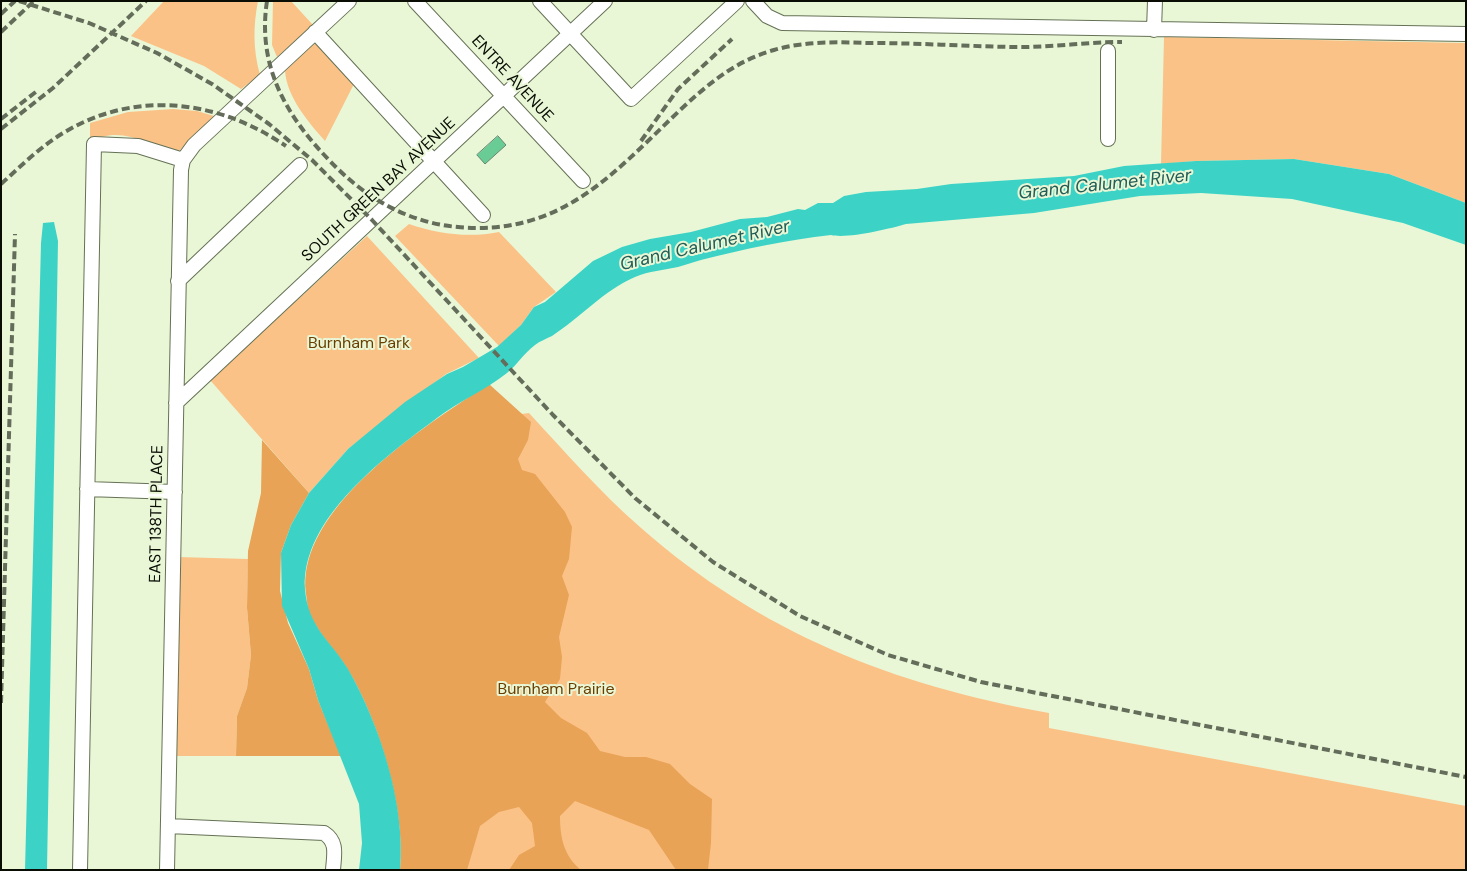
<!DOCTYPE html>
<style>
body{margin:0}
#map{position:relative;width:1467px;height:871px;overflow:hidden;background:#e9f7d7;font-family:"DM Sans",sans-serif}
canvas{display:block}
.frame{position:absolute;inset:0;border:2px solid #090d04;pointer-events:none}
</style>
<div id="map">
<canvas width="1467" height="871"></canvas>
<div class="frame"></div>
</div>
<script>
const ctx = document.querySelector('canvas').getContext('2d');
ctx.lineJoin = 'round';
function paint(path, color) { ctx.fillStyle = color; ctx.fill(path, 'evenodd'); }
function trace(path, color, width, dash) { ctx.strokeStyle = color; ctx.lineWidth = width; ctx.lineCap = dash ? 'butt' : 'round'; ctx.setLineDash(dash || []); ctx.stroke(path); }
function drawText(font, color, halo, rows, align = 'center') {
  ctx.font = font + ' "DM Sans",sans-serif'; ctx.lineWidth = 4; ctx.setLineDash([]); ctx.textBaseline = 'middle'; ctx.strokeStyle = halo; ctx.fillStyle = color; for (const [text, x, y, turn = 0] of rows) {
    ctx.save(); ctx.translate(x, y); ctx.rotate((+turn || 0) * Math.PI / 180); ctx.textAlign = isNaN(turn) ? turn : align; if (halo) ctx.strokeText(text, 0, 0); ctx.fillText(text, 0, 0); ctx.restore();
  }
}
paint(new Path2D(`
 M164,1H258C253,27 253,49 260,75L241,89L204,66L131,36Z
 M273,1H291L313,25L277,57L272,45Z
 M1164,37L1466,43V203L1389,174L1294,159L1196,161L1161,164Z
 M318,39L356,80L325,141C308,122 287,97 285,71Z
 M173,109L197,111L214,116L176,154C149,143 116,124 90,143V123L128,112Z
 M409,224C438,234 469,238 499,232L556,292L534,307L521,325L499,346L395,236Z
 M367,236L479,358L446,374L348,449L309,493L210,380Z
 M529,413C565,452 600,492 640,527C760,633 893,685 1049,713V728L1466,806V870H403L514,415Z
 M178,557L248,559L247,608L251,655L247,688L237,716L236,756H174Z`), '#fbc287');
paint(new Path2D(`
 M489,384L531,422L528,440L518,459L522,470L535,474L565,512L572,527L569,559L562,576L569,595L559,637L562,657L560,679L545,702L561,718L587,733L600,751L625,757H646L670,764L690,784L712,799L711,843L708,870H676L649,830L575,801L560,816C560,838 564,856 581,870H509L519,855L535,846L532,823L519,807L499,812L480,826L467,870H400C406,808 379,721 347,668C335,649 318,634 309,612C307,606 307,600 306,594C295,508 426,425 489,384Z
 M262,440L309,493L291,525L281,553L280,591L288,623L309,669L318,700L341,756H236L237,716L247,688L251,655L247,608L248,551L261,493Z`), '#e8a357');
paint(new Path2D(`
 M1294,159L1389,174L1466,203V245L1403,223L1292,199L1201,193L1140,196L1034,213L906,224C889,229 847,239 831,235C787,240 744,249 701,260C693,262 686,265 678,267C664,270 649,271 635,277C603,291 581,317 552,336C546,339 540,341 535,345C524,353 517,365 507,373C486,390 459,401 437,418C386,456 301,518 305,589C308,627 330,640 348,669C380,725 406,805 400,870H359L362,843L359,804L318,700L309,669L282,606L281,553L291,525L309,493L348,449L405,402L447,374L463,367L497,347L521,325L534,307L545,302L593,261L622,247L650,239L691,232L740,219L767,217L798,209L805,210L818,203H833L844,196L866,192L917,189L951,184L1074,176L1124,166L1196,161Z
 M54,222L58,241L47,870H25L41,243L43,223Z`), '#3cd3c6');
const building = new Path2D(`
 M498,136L506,145L485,164L477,155Z`);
paint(building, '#69cc94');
trace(building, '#678572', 1);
const minor = new Path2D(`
 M415,1L583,181
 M540,1L631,99L737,1
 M753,1L767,16L782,23L1466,34
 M1154,30L1155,1
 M315,32L483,215
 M1108,139V51
 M178,281L300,165
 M176,403L605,1
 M87,489L175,492
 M168,826L324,833C338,842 334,855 333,870
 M80,870L94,144L138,146L183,160
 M167,870L181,170L183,160L194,145L349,1`);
trace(minor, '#657155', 16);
trace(minor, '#fff', 14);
trace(new Path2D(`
 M19,1L89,23L157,53L212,84L269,124L312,160L372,220L553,415L635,498L713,562L800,616L888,655L981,682L1466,777
 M267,1C257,66 286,116 330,161C364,197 408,223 458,227C560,236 611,176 678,112C708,84 735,61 774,50C805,41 838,42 869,43C916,43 964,46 1011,47C1048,48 1085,42 1122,42
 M1,14L15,1
 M1,32L34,1
 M1,119L37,91
 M1,129L53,88L146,1
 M641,141L678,89L732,39
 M1,184C21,166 40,147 63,133C136,89 218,100 286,146
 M1,703L15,234`), '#646c5a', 4, [8, 4]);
drawText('16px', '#090d04', '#e9f7d7', [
 ["ENTRE AVENUE",512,79,47],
 ["SOUTH GREEN BAY AVENUE",379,190,-43],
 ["EAST 138TH PLACE",157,514,-89]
]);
drawText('16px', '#6b3e00', '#e9f7d7', [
 ["Burnham Park",359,344],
 ["Burnham Prairie",556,690]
]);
drawText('italic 18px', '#215d57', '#e9f7d7', [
 ["Grand Calumet River",1105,185,-6],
 ["Grand Calumet River",705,246,-13]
]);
</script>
